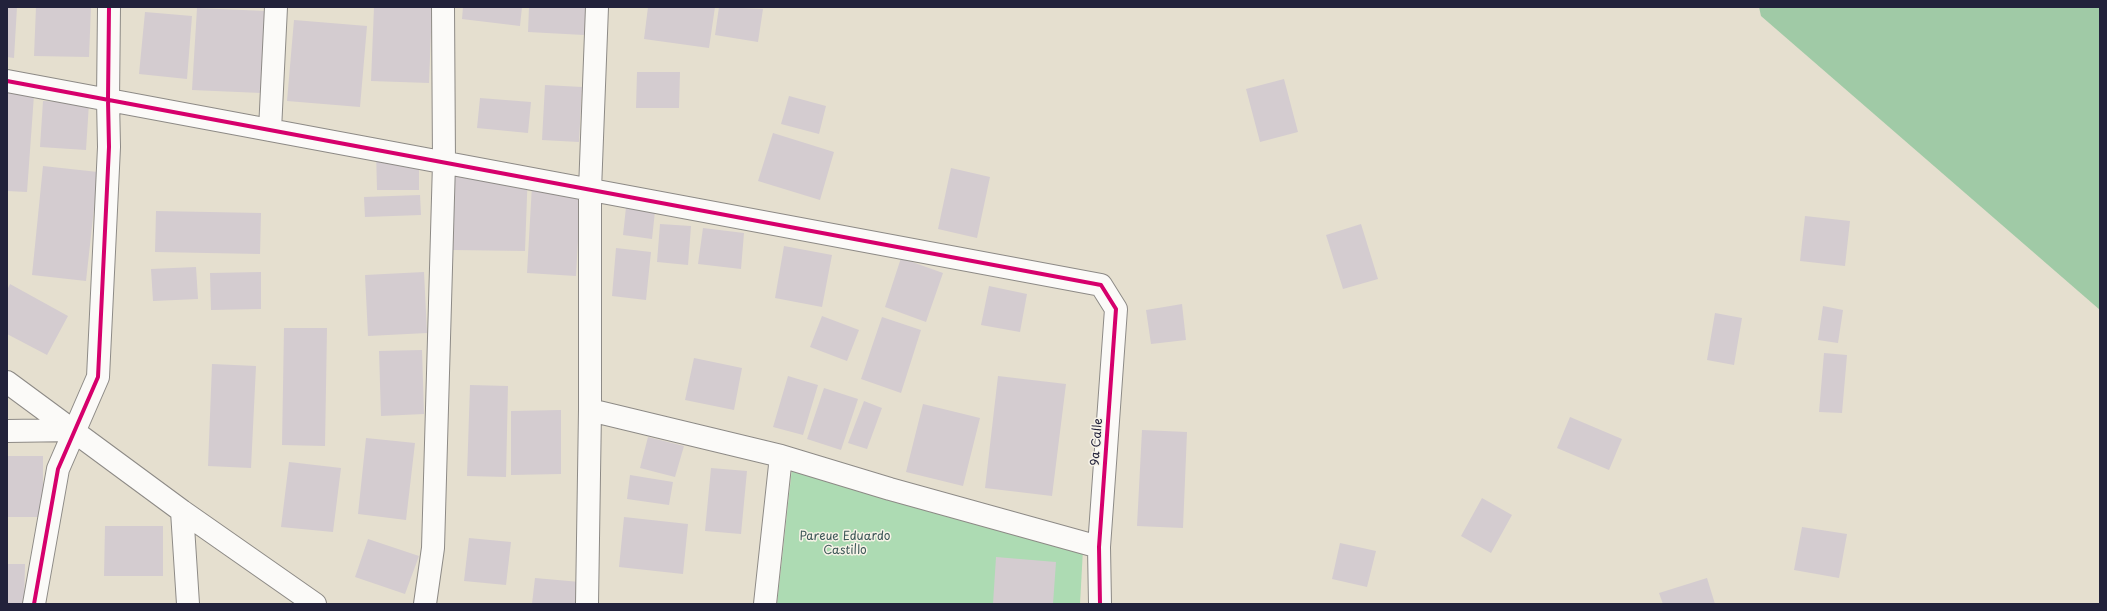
<!DOCTYPE html>
<style>
body{margin:0}
#map{position:relative;width:2107px;height:611px;overflow:hidden;background:#e5dfcf;font-family:"Playpen Sans",sans-serif}
canvas{display:block}
.frame{position:absolute;inset:0;border:8px solid #22223b;pointer-events:none}
</style>
<div id="map">
<canvas width="2107" height="611"></canvas>
<div class="frame"></div>
</div>
<script>
const ctx = document.querySelector('canvas').getContext('2d');
ctx.lineJoin = 'round';
function paint(path, color) { ctx.fillStyle = color; ctx.fill(path, 'evenodd'); }
function trace(path, color, width, dash) { ctx.strokeStyle = color; ctx.lineWidth = width; ctx.lineCap = dash ? 'butt' : 'round'; ctx.setLineDash(dash || []); ctx.stroke(path); }
function drawText(font, color, halo, rows, align = 'center') {
  ctx.font = font + ' "Playpen Sans",sans-serif'; ctx.lineWidth = 3; ctx.setLineDash([]); ctx.textBaseline = 'middle'; ctx.strokeStyle = halo; ctx.fillStyle = color; for (const [text, x, y, turn = 0] of rows) {
    ctx.save(); ctx.translate(x, y); ctx.rotate((+turn || 0) * Math.PI / 180); ctx.textAlign = isNaN(turn) ? turn : align; if (halo) ctx.strokeText(text, 0, 0); ctx.fillText(text, 0, 0); ctx.restore();
  }
}
paint(new Path2D(`
 M792,468L1083,549L1080,604H777Z`), '#addbb3');
paint(new Path2D(`
 M1759,7H2100V310L1761,16Z`), '#a0caa6');
paint(new Path2D(`
 M7,7H17L14,58L7,57Z
 M36,7H91L89,57L34,56Z
 M374,7H432L429,83L371,81Z
 M463,7H522L520,26L462,19Z
 M529,7H586L584,35L528,32Z
 M648,7H715L709,48L644,39Z
 M719,7L763,9L758,42L715,35Z
 M197,8L266,11L261,93L192,90Z
 M145,12L192,16L187,79L139,74Z
 M294,20L367,26L360,107L287,101Z
 M637,72H680L679,108H636Z
 M1284,79L1298,132L1260,142L1246,89Z
 M545,85L582,87L579,142L542,140Z
 M7,93L34,95L27,192L7,191Z
 M789,96L826,106L819,134L781,124Z
 M480,98L531,102L528,133L477,128Z
 M43,101L89,103L86,150L40,147Z
 M773,133L834,152L820,200L758,181Z
 M419,149V190H377L376,150Z
 M43,166L98,172L86,281L32,275Z
 M455,167L528,169L525,251L453,250Z
 M951,168L990,177L977,238L938,229Z
 M532,185L581,188L576,276L527,273Z
 M420,195L421,215L365,217L364,197Z
 M627,198L656,202L652,239L623,235Z
 M156,211L261,213L260,254L155,252Z
 M1805,216L1850,221L1845,266L1800,261Z
 M660,224L691,226L688,265L657,262Z
 M1361,224L1378,279L1343,289L1326,235Z
 M703,228L744,233L741,269L698,264Z
 M784,246L832,255L822,307L775,298Z
 M616,248L651,252L646,300L612,296Z
 M901,258L943,273L926,322L885,307Z
 M196,267L198,299L153,301L151,269Z
 M261,272V309L211,310L210,273Z
 M424,272L427,333L368,336L365,275Z
 M10,284L68,316L47,355L7,334V290Z
 M989,286L1027,294L1020,332L981,325Z
 M1182,304L1186,340L1151,344L1146,310Z
 M1823,306L1843,310L1838,343L1818,340Z
 M1715,313L1742,318L1734,365L1707,360Z
 M822,316L859,330L847,361L810,347Z
 M882,317L921,330L901,393L861,379Z
 M284,328H327L325,446L282,445Z
 M422,350L424,414L381,416L379,351Z
 M1824,353L1847,355L1842,413L1819,412Z
 M694,358L742,368L734,410L685,400Z
 M212,364L256,366L251,468L208,466Z
 M788,376L818,385L803,435L773,427Z
 M998,376L1066,384L1052,496L985,488Z
 M470,385L508,386L506,477L467,476Z
 M824,388L858,399L841,450L807,439Z
 M864,401L882,408L867,449L848,443Z
 M923,404L980,418L963,486L906,472Z
 M561,410V474L511,475V411Z
 M1570,417L1622,439L1609,470L1557,448Z
 M1142,430L1187,432L1183,528L1137,526Z
 M648,437L684,446L675,477L640,468Z
 M366,438L415,443L406,520L358,514Z
 M7,456H43V517H7Z
 M289,462L341,468L333,532L281,527Z
 M711,468L747,471L741,534L705,531Z
 M630,475L673,482L669,505L627,499Z
 M1482,498L1512,515L1491,553L1461,536Z
 M624,517L688,524L683,574L619,567Z
 M105,526H163V576H104Z
 M1802,527L1847,534L1839,578L1794,570Z
 M469,538L511,542L506,585L464,581Z
 M368,539L419,556L405,594L355,577Z
 M1340,543L1376,551L1367,587L1332,579Z
 M996,557L1056,562L1053,604H993Z
 M7,564H25L24,604H7Z
 M535,578L580,582L578,604H532Z
 M1707,578L1715,604H1663L1659,593Z`), '#d4ccd0');
const street = new Path2D(`
 M7,81L1101,285L1116,309L1099,547L1100,604
 M270,130L276,7
 M7,382L182,511L315,604
 M590,410L781,456L890,489L1099,547
 M7,431L74,430
 M182,511L188,604
 M34,604L58,469L98,377L109,147L108,100L109,7
 M425,604L433,548L444,163L443,7
 M587,604L590,410V190L597,7
 M765,604L781,456`);
trace(street, '#8d8a86', 24);
trace(street, '#fbfaf8', 22);
trace(new Path2D(`
 M7,81L1101,285L1116,309L1099,547L1100,604
 M34,604L58,469L98,377L109,147L108,100L109,7`), '#d6006c', 4);
drawText('12px', '#22223b', '#f7f3e8', [
 ["9a Calle",1097,442,-86]
]);
drawText('12px', '#3e5858', '#f7f3e8', [
 ["Pareue Eduardo",845,537],
 ["Castillo",845,551]
]);
</script>
